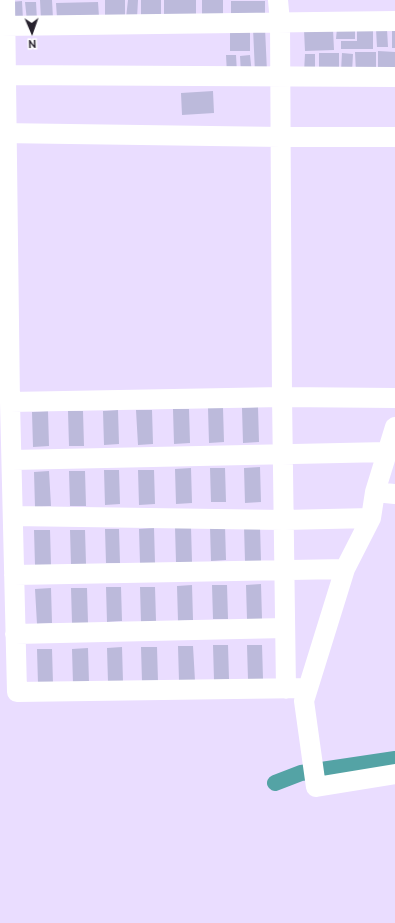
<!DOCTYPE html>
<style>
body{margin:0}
#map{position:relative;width:395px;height:923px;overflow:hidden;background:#eaddff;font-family:Ubuntu,sans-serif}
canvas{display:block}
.north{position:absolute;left:12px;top:12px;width:40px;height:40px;-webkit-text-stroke:3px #fff;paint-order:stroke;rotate:178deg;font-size:11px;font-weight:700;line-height:16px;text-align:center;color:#27222e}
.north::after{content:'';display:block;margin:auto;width:14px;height:18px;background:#27222e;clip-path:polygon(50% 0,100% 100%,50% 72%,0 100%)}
</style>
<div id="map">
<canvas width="395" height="923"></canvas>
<div class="north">N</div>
</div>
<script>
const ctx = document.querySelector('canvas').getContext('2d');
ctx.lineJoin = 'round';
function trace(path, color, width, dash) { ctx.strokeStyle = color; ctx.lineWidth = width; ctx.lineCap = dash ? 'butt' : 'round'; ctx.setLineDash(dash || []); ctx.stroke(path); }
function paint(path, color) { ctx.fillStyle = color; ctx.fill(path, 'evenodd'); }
trace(new Path2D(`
 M275,783L301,773L395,759`), '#54a3a5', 16);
paint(new Path2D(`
 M40,0H52L53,19L41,20Z
 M105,0H125V21H105Z
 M128,0H138L137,18H126Z
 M141,0H161V19L141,20Z
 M164,0H196V18H164Z
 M202,0H223V18H202Z
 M22,1L23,20H12L11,2Z
 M231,1H265V19L231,18Z
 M25,2H36L37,20L27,21Z
 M98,2L99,17L57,18L56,3Z
 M253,28H265L267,72L255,73Z
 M337,28L355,29V39H336Z
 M392,28H395V48H392Z
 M333,29L334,50L305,51L304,30Z
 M357,29H373V49H341V41H357Z
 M376,29H387L388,47H377Z
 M250,30V51H230V31Z
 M378,51L395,52V71H378Z
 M355,52H376V73H356Z
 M319,53H339V74H319Z
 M342,53L353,54L352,72L341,71Z
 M305,54H315V72H304Z
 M226,55H236L237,73L227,74Z
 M250,55L252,74H241L240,56Z
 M213,91L214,113L182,115L181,93Z
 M258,407L259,442L243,443L242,408Z
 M208,408H223L224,442L209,443Z
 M173,409H189L190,443L174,444Z
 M118,410L119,444L104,445L103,411Z
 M136,410H152L153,444L138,445Z
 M48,411L49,446L33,447L32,412Z
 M68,411H83L84,446H69Z
 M260,467L261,502L245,503L244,468Z
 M191,468L192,503L176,504L175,469Z
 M210,468H225L226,502H211Z
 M104,470H119L120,504L105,505Z
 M138,470H154L155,504L139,505Z
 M49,471L51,506L35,507L34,472Z
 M69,471H85L86,506H70Z
 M225,526L226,560L211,561L210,527Z
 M244,526H260L261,561H245Z
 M175,527H191L192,562H176Z
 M154,528L155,563H140L139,529Z
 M105,529H119L120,563H106Z
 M34,530H50L51,565H35Z
 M70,530H85L86,564L71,565Z
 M261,584L262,619H247L246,585Z
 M192,585L193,620L178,621L177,586Z
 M212,585H227L228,619H213Z
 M106,587H121L122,621L107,622Z
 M140,587H155L156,621L141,622Z
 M51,588L52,623L37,624L35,589Z
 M71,588H87L88,623H72Z
 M213,645H228L229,679L214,680Z
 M247,645H262L263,679L248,680Z
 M178,646H193L195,681H179Z
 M122,647L123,682H108L107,648Z
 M141,647H157L158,682H142Z
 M88,648L89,683L73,684L72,649Z
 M37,649H52L53,684H38Z`), '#bcbadb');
trace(new Path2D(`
 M5,0L10,402L17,692L308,688
 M278,0L280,22L282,397L286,689
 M0,26L395,21
 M0,75L395,77
 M0,133L281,137H395
 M10,402L282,397L395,398
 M395,427L375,492L371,518L345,569L304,701L316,787L395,774
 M12,460L387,452
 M375,492L395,494
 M13,516L284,520L371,518
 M14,575L345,569
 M15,634L285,628`), '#fff', 20);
</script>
